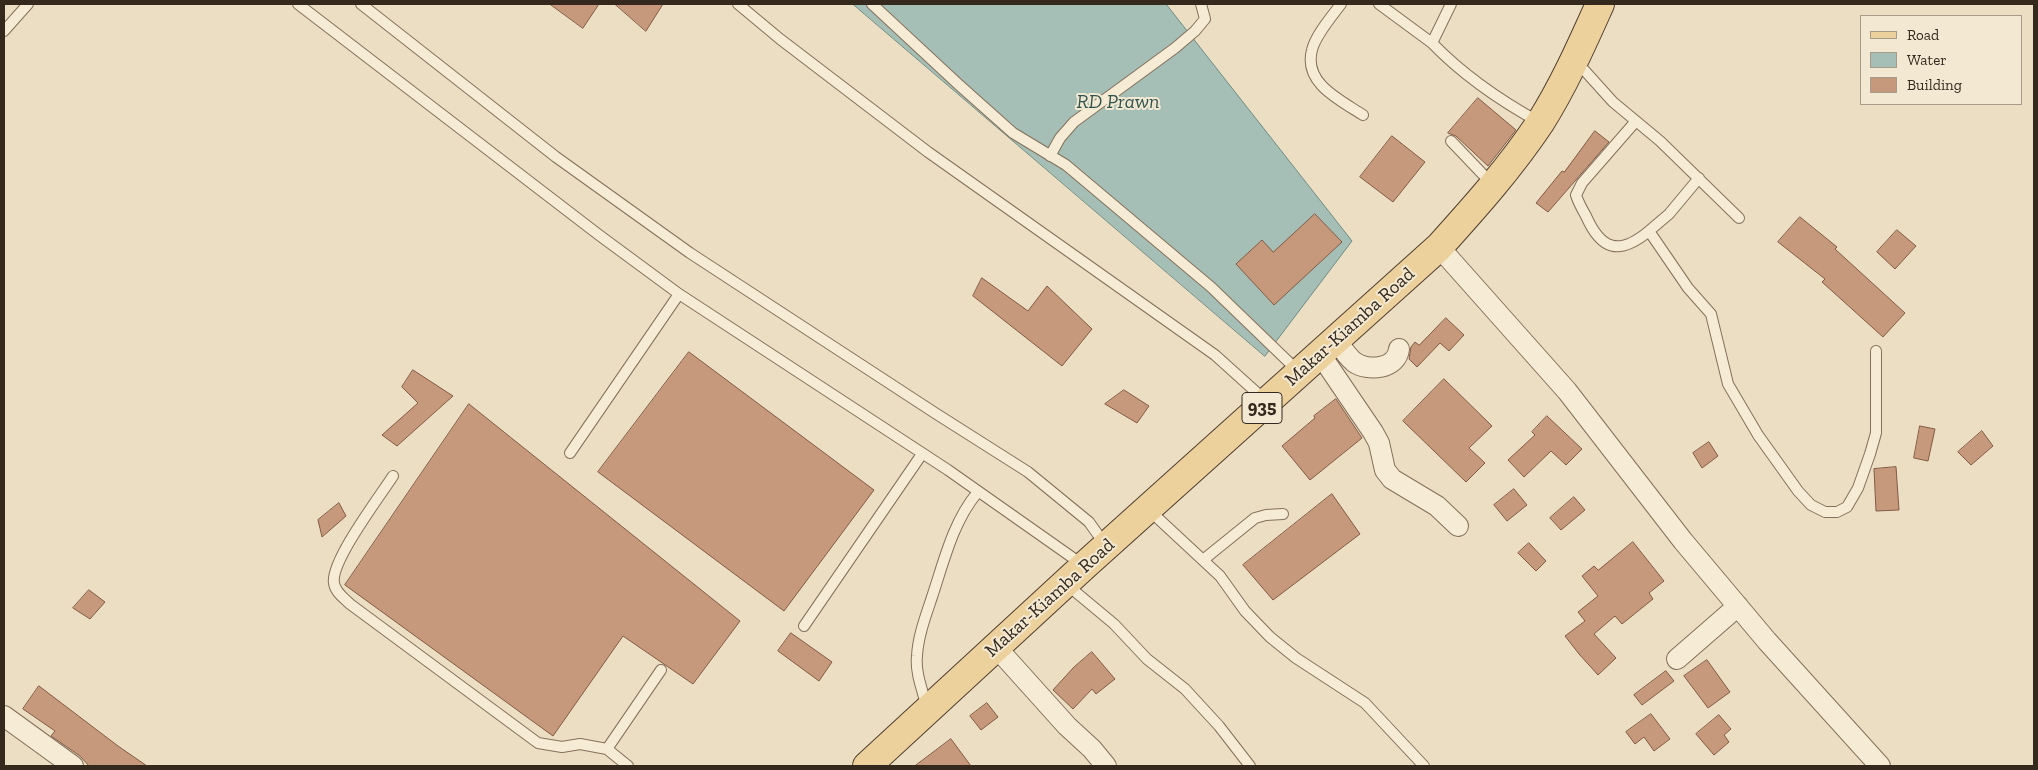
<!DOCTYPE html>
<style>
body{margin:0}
#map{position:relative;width:2038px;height:770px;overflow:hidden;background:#ebdec3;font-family:"Zilla Slab",serif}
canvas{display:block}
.frame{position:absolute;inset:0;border:5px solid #35291e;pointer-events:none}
.legend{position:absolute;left:1860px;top:15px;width:162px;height:90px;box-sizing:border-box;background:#f3e9d2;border:1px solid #a79c8a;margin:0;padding:6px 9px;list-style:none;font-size:15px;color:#35291e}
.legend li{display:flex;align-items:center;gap:10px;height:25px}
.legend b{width:25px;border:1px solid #a79c8a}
</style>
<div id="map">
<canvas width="2038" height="770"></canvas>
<div class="frame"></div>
<ul class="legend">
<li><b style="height:6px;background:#ecd19d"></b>Road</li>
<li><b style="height:14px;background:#a5beb6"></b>Water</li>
<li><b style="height:14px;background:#c7997c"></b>Building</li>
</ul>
</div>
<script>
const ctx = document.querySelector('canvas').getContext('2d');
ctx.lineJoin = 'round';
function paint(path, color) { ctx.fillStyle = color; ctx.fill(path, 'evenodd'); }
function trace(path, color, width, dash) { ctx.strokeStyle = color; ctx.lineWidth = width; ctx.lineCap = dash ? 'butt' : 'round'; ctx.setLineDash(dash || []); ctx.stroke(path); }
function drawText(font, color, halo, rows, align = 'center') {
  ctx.font = font + ' "Zilla Slab",serif'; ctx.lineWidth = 4; ctx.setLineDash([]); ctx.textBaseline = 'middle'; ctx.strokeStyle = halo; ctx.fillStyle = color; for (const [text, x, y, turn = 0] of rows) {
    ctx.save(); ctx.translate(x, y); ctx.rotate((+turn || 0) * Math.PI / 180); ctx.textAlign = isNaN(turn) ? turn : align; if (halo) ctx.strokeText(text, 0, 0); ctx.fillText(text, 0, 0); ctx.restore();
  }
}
const water = new Path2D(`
 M853,4H1166L1352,241L1265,356Z`);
paint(water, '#a5beb6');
trace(water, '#6d8c83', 1);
const building = new Path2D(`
 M550,4H599L583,28Z
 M615,4H663L646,31Z
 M1478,98L1516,130L1488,166L1456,136L1448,133Z
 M1595,131L1609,142L1548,212L1536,203L1562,171L1564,172Z
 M1392,136L1425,162L1393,202L1360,177Z
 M1315,214L1342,242L1274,305L1236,264L1262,240L1273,252Z
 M1800,217L1837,247L1835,249L1905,313L1883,337L1822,282L1825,279L1778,242Z
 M1897,230L1916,246L1895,269L1877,252Z
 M982,278L1028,311L1047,286L1092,329L1062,366L973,296Z
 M1446,318L1464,335L1449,351L1440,343L1417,367L1409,359L1411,347L1415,342L1419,345Z
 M689,352L874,490L784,611L598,472Z
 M413,370L453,396L397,446L382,435L418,403L402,387Z
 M1444,379L1492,426L1469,448L1485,463L1466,482L1403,421Z
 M1124,390L1149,406L1137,423L1105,404Z
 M1336,399L1362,438L1310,480L1282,446L1315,418L1314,416Z
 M469,404L740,621L693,684L623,636L553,736L345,585Z
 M1547,416L1582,449L1566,465L1551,451L1524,477L1508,460L1535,435L1532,432Z
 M1920,426L1935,429L1928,461L1914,458Z
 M1982,431L1993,446L1971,465L1958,452Z
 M1709,442L1718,456L1702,468L1693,453Z
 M1896,467L1899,510L1876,511L1874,469Z
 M1514,489L1527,505L1507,521L1494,505Z
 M1332,494L1360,534L1273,600L1243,565Z
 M1574,497L1585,510L1561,530L1550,518Z
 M339,503L346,516L322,537L318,520Z
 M1633,542L1664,581L1649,593L1653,599L1622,624L1615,616L1594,634L1616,658L1598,675L1579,654L1565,636L1585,621L1578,612L1598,596L1582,576L1594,566L1598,570Z
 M1529,543L1546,561L1536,571L1518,553Z
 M89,590L105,602L90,619L73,608Z
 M791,633L832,662L819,681L778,651Z
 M1092,652L1115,679L1096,694L1092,689L1073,709L1053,690L1074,667Z
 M1707,660L1730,692L1708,708L1684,676Z
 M1666,671L1674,681L1642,705L1634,695Z
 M39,686L118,746L147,766H89L80,756L51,736L55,731L23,709Z
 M987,703L998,717L981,730L970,716Z
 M1651,714L1670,739L1654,751L1644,737L1635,744L1626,732Z
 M1719,715L1731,729L1724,735L1729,742L1714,755L1696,734Z
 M951,739L971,766H915Z`);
paint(building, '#c7997c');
trace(building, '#825a43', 1);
const service = new Path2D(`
 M298,4L599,235L679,294L948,470L1083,565
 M361,4L556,157L690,253L935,413L1028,472L1089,522L1106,546
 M738,4L780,39L928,152L1215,355L1266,401
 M872,4L958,84L1013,133L1066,165L1211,287L1299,372
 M1341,4C1332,16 1315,36 1312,50C1303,83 1340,100 1363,115
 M1379,4L1432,43
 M1451,4L1432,43C1464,76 1499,100 1539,122
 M4,31L28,4
 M1576,61L1613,102L1660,141L1739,218
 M1636,121L1582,183L1576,195C1578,202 1582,209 1586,216C1601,250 1619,256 1649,231
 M1451,141L1493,185
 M1050,156L1060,138L1074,122L1175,48L1195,31L1205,19L1201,4
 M1699,178L1669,214L1649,231L1688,288L1711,314L1728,384L1758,435L1798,491L1811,505L1825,512H1837L1847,507L1858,488L1870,454L1876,433V351
 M570,453L679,294
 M393,476C380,496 330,562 334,583C335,592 344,598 350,604L538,743L562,747L580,744L607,749L628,766
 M1149,510L1220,576L1245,611L1270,637L1296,658L1365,703L1424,766
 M1203,560L1255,518L1266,515L1283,514
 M1066,584L1114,624L1147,659L1185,689L1219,726L1250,766
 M804,626L922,454
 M927,708C923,691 915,673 917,656C918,636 926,615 932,597C944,561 953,522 977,493
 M607,749L661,670`);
const minor = new Path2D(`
 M1439,247L1567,391L1683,541L1767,641L1880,766
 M1336,340C1341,347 1347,356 1354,362C1368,372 1397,369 1399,349
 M1320,354L1373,432L1379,443L1385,470L1392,479L1437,506L1458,526
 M996,647L1067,726L1092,749L1106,766
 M1677,659L1738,606
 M4,716L73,766`);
const primary = new Path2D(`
 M867,766L1084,566L1439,247C1475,207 1510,168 1540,123C1564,85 1582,44 1600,4`);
trace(service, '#84705b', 12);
trace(minor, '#84705b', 22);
trace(primary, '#523e2f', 30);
trace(service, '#f6ecd6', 10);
trace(minor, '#f6ecd6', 20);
trace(primary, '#ecd19d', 28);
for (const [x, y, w] of [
 [1262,408,40]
]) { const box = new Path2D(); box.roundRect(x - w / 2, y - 15.5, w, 31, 4); ctx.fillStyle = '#f3e9d2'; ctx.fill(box); trace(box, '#35291e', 1); }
drawText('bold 18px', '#35291e', null, [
 ["935",1262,408]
]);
drawText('19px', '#35291e', '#f3e9d2', [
 ["Makar-Kiamba Road",1350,327,-42],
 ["Makar-Kiamba Road",1050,598,-42]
]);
drawText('italic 20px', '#2f5450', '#f3e9d2', [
 ["RD Prawn",1118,102]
]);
</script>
